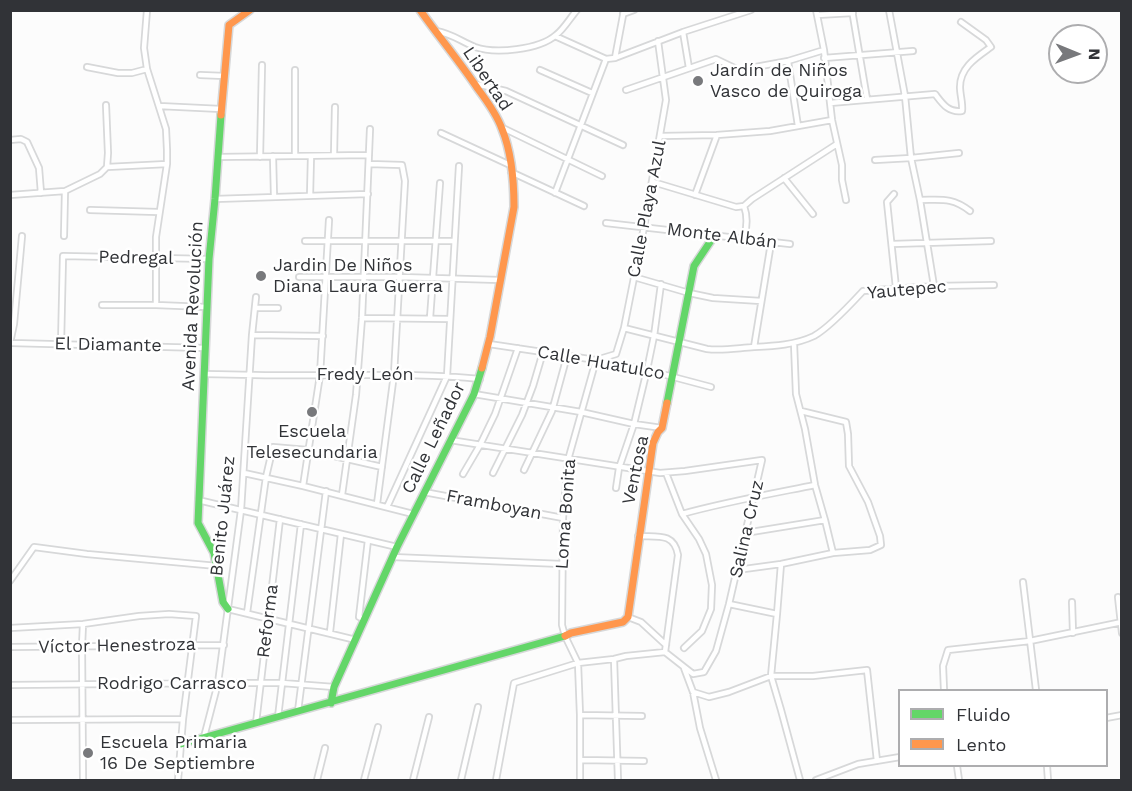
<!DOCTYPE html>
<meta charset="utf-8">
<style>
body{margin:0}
#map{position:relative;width:1132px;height:791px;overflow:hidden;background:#fcfcfc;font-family:"Work Sans",sans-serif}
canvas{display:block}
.frame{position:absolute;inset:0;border:12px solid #313337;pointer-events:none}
.legend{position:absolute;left:898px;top:689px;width:210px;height:78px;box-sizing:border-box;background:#fff;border:2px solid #adadaf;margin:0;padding:8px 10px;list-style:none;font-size:18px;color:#313337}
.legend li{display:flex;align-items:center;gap:12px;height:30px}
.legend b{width:30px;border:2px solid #adadaf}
.north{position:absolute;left:1048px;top:24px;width:60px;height:60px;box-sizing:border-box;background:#fff;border:2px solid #adadaf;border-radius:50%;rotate:91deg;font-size:16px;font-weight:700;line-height:24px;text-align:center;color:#313337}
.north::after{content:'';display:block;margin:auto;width:21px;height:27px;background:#78797c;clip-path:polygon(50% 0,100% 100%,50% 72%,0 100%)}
</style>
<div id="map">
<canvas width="1132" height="791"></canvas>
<div class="frame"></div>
<ul class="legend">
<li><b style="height:8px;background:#63d668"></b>Fluido</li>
<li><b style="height:8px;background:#ff974d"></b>Lento</li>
</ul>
<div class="north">N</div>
</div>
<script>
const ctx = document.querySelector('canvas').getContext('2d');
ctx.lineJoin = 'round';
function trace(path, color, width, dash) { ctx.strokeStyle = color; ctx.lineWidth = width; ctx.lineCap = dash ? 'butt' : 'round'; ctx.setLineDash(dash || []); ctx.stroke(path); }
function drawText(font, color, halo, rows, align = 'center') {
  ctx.font = font + ' "Work Sans",sans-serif'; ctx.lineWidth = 5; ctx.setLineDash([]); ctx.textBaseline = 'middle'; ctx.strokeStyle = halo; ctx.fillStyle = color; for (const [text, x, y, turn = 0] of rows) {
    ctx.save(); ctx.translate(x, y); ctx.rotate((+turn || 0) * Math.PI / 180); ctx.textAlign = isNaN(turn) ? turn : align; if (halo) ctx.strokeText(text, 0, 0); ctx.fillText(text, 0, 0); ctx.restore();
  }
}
const street = new Path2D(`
 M147,10L144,48L147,69L166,129L167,150V164L156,237V305
 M816,10L824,50L832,120L842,165V180L846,200
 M852,10L867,99
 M889,10L905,96L911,158L920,200L934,286
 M623,14L634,10
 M817,15L853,13
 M436,31C453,34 460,41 475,47C495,54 539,50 556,35C564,29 570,18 577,10
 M683,32L689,68
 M555,36L606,59L615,58L683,32L751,10
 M615,58L624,10
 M824,58L913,51
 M788,61L798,126
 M87,67L118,73H132L147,69
 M540,70L592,93
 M200,75L225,76
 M476,84L506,91L623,145
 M626,90L716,59L739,70L788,61L824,50
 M830,103L935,94C942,103 948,113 962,111C963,103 960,95 960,87C960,67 977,57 991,47L986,40L961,22
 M106,105L108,153L107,167
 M159,106L221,109
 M503,128L602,176
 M441,133L510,165
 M661,136L717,135L770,131L832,120
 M10,140L21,139L27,142L39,168L41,193
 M334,155L335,107
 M273,156L274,196
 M295,156V70
 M218,157L369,155
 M260,157L262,65
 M875,160L911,158L959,153
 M369,164L402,165L405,181L394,374L377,504
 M511,172L584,206
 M784,178L813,214
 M653,182L736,207L744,206L752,199L837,144
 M555,193L606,59
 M894,194L887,202L896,288
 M10,195L65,191L100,174L107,167L167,164
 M695,195L717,135
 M310,196L311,156
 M215,199L368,194
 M920,200C941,200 952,197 970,211
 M744,206C748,217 747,228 744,239
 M90,210L158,212
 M606,223L790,244
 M64,236L65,191
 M305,241H454
 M892,244L991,241
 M299,277H400L500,280
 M634,277L689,293L713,298L761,301
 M102,305H156L206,307
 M255,308H278
 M362,318L450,319
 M430,318L440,183
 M624,328L707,349C722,351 738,348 754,347C774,346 795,345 814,336C830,327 850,305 863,291L934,286L994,285
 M252,335L323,336
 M10,343L14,324L22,236
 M11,343L205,348
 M794,343L796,394L805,429L815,485L825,520L833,553
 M61,344L63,256L209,259
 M489,344L596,360L647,370L711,387
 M754,347L771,243
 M204,374C245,375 287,376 328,375C379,375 429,374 480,379
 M474,394L581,412L634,424L662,428
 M450,440L660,473L685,471L762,460L729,604L716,651L704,672L693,674L665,652L626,656L614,659L578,663L514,683L496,780
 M524,470L552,411L567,356
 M244,473L303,486L413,514
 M493,473L522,415L533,386L543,352
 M666,473L682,514L699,539L706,554L712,585L711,609L702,631L684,648
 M463,474L480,445L495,414L518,348
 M303,486L320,375L329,220
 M616,488L619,468L634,424L647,370L654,336L661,284
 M424,492L563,518
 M342,495L356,395L362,318L370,129
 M198,500L397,547
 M387,507L447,376L459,166
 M682,514C725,502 770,494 815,485
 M745,533L825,520
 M638,536C657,537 674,532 678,555L665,652
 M392,557L562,564
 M781,564L777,614L771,676L781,710L800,780
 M737,570L781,564L833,553L870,550L881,545L880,536L868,502L849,466L848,434L846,422L801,411
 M10,581L34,547L87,554L217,566
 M1023,582L1036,690
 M1118,597L1122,633
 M1072,602L1073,633
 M729,604L777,614
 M228,609L356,640
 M247,613L266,477L273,447L308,450L382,467
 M628,617L641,622L666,645
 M365,619L359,617L368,540
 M10,628L83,624L139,616L169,614L196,616L183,719L178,780
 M330,632L341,534
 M10,647L224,645
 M614,659L618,780
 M684,668L693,692L700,728L716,780
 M10,685L218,683H282L334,687
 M944,690L943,666L948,650L1030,641L1122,622
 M693,692L709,697L729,692L771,676H813L867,670L877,761
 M298,711L326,491
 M580,715L642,716
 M278,717L301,524
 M1106,718L1122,715
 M10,720L183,719
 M256,723L280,519
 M204,737L218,683L241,510L252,335L256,297
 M580,760L644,761
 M957,766L959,780
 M1047,766L1048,780
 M83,780L82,646L83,624
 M317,780L325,748
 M364,780L378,727
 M413,780L429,717
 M461,780L478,707
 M580,780V715L578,663L565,636L562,625L563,518L568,460L596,360L616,354L624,328L644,227L666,100L658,41
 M816,780L858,764L900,757`);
const fast = new Path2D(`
 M221,115L215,199L209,259L198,523L214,553L223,602L228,609
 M667,403L694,266L714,236
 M331,703L334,687L397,547L474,394L482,368
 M181,744L565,636`);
const slow = new Path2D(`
 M420,10C439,37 460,62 478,89C487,101 497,115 502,129C511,151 514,183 514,207L490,337L482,368
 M221,115L229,25L250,10
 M565,636L571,633L623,622L628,617L653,443L658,432L662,428L667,403`);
trace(street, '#d7d8d9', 8);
trace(fast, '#d7d8d9', 10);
trace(slow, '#d7d8d9', 10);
trace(street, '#fff', 4.5);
trace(fast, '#63d668', 7);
trace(slow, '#ff974d', 7);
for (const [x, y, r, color] of [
 [698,81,6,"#78797c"],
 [261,276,6,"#78797c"],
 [312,412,6,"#78797c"],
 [88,753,6,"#78797c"]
]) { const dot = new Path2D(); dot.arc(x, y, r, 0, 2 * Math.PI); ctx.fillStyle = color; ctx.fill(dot); trace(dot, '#fff', 2); }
drawText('18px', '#313337', '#fff', [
 ["Jardín de Niños",710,71],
 ["Vasco de Quiroga",710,92],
 ["Jardin De Niños",273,266],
 ["Diana Laura Guerra",273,287],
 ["Escuela",312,432,"center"],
 ["Telesecundaria",312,453,"center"],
 ["Escuela Primaria",100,743],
 ["16 De Septiembre",100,764]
], 'left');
drawText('18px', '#313337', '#fff', [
 ["Libertad",487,79,56],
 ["Calle Playa Azul",647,209,-79],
 ["Monte Albán",722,236,7],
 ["Pedregal",136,258,1],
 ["Yautepec",907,290,-5],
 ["Avenida Revolución",193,306,-87],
 ["El Diamante",108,345,1],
 ["Calle Huatulco",601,363,10],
 ["Fredy León",365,375],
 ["Calle Leñador",434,438,-64],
 ["Ventosa",636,470,-78],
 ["Framboyan",494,505,11],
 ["Loma Bonita",566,514,-86],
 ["Benito Juárez",223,516,-84],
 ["Salina Cruz",747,529,-77],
 ["Reforma",268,621,-83],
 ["Víctor Henestroza",117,646,-1],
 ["Rodrigo Carrasco",172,684]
]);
</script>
